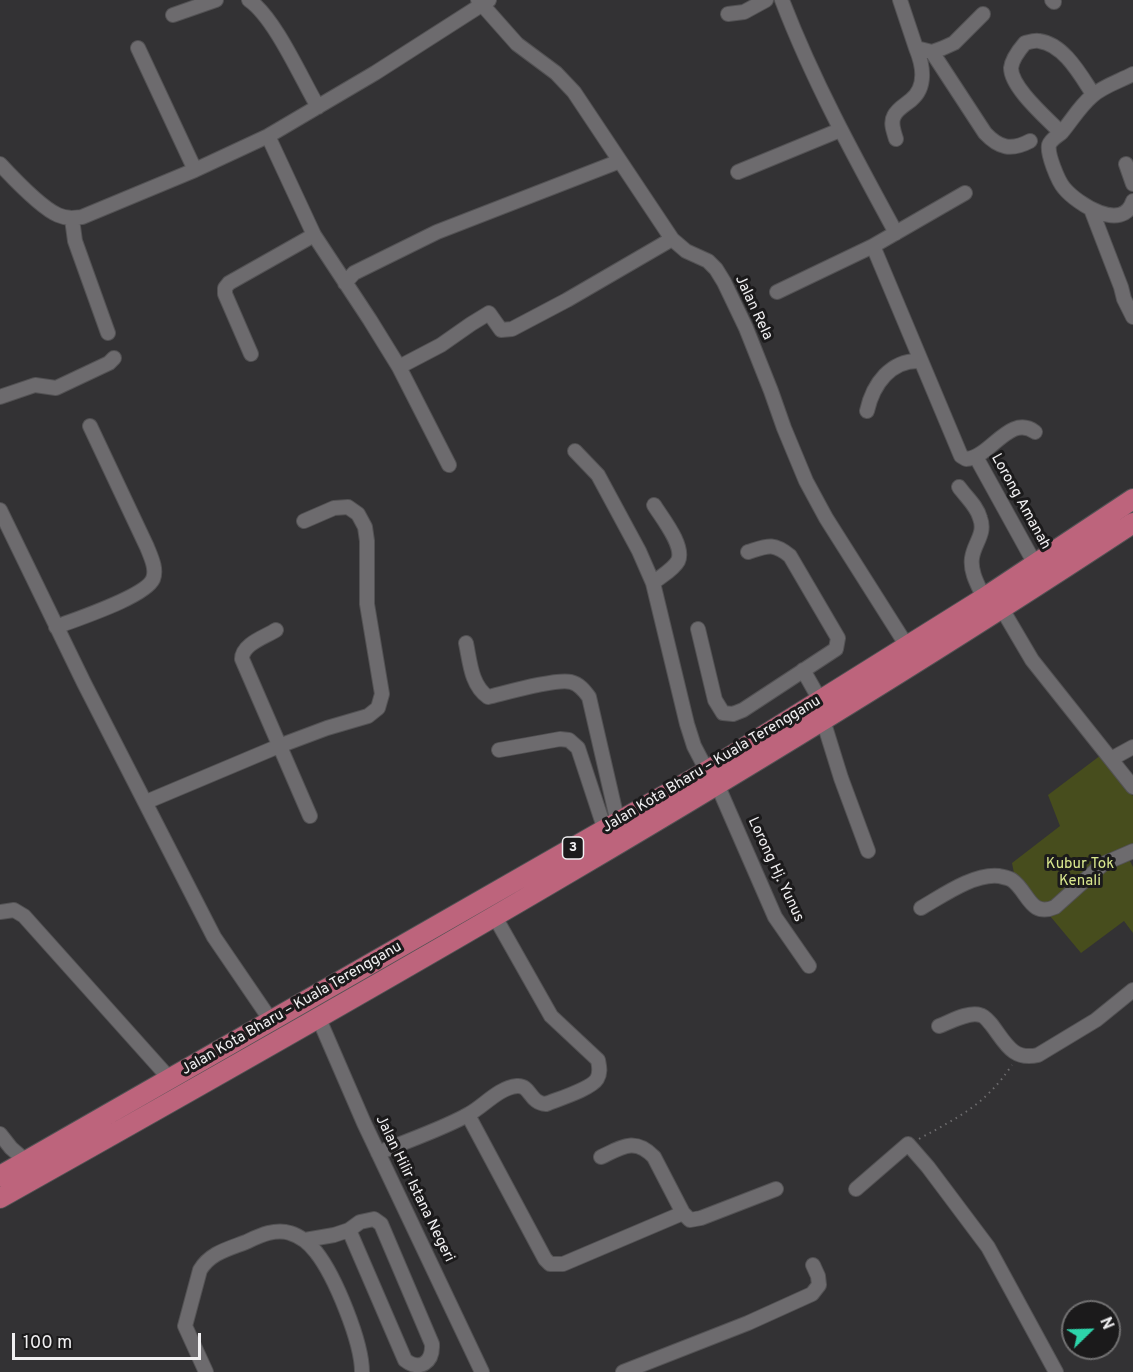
<!DOCTYPE html>
<meta charset="utf-8">
<style>
body{margin:0}
#map{position:relative;width:1133px;height:1372px;overflow:hidden;background:#333234;font-family:Overpass,sans-serif}
canvas{display:block}
.north{position:absolute;left:1061px;top:1300px;width:60px;height:60px;box-sizing:border-box;background:#1b1a1b;border:2px solid #717071;border-radius:50%;rotate:67deg;font-size:16px;font-weight:700;line-height:24px;text-align:center;color:#f1f0f2}
.north::after{content:'';display:block;margin:auto;width:21px;height:27px;background:#2dd5ab;clip-path:polygon(50% 0,100% 100%,50% 72%,0 100%)}
.scale{position:absolute;left:12px;top:1333px;width:189px;height:27px;box-sizing:border-box;border:3px solid #f1f0f2;border-top:0;padding-left:8px;font-size:18px;line-height:21px;white-space:nowrap;color:#f1f0f2;-webkit-text-stroke:4px #1b1a1b;paint-order:stroke}
</style>
<div id="map">
<canvas width="1133" height="1372"></canvas>
<div class="north">N</div>
<div class="scale">100 m</div>
</div>
<script>
const ctx = document.querySelector('canvas').getContext('2d');
ctx.lineJoin = 'round';
function paint(path, color) { ctx.fillStyle = color; ctx.fill(path, 'evenodd'); }
function trace(path, color, width, dash) { ctx.strokeStyle = color; ctx.lineWidth = width; ctx.lineCap = dash ? 'butt' : 'round'; ctx.setLineDash(dash || []); ctx.stroke(path); }
function drawText(font, color, halo, rows, align = 'center') {
  ctx.font = font + ' Overpass,sans-serif'; ctx.lineWidth = 6; ctx.setLineDash([]); ctx.textBaseline = 'middle'; ctx.strokeStyle = halo; ctx.fillStyle = color; for (const [text, x, y, turn = 0] of rows) {
    ctx.save(); ctx.translate(x, y); ctx.rotate((+turn || 0) * Math.PI / 180); ctx.textAlign = isNaN(turn) ? turn : align; if (halo) ctx.strokeText(text, 0, 0); ctx.fillText(text, 0, 0); ctx.restore();
  }
}
paint(new Path2D(`
 M1101,755L1133,796V852L1128,857L1133,867V933L1124,921L1081,953L1014,873L1012,863L1060,826L1048,795Z`), '#474d1d');
const minor = new Path2D(`
 M249,0C275,18 301,78 318,107
 M478,0L517,44L556,73L574,92L672,239L686,251L708,261L716,269L724,282L746,328L771,391L784,428L806,481L826,518L907,646
 M782,0C813,81 854,156 896,233
 M900,0L916,48L932,52L943,48L954,43L983,14
 M1052,0L1054,2
 M728,14L744,12L766,0
 M173,15L216,0
 M138,48L195,170
 M932,52L985,133C999,148 1011,151 1030,141
 M1133,74C1120,81 1103,86 1092,96C1080,106 1072,120 1062,132C1058,136 1051,139 1049,145C1047,154 1058,181 1064,188C1077,204 1123,233 1133,201
 M1061,133C1048,119 1011,88 1011,68C1012,59 1019,50 1025,43C1029,42 1035,40 1039,41C1064,44 1081,76 1093,94
 M268,136L314,235L370,320L399,367L449,465
 M896,139C894,132 890,123 894,116C897,109 905,105 911,100C927,87 923,65 916,48
 M0,164C13,178 42,208 58,215C67,219 74,218 82,217L195,170L268,136L375,73L489,0
 M1126,164L1133,184
 M738,172L840,130
 M1091,209L1121,287L1124,299L1133,317
 M72,219L75,241L108,333
 M873,246L961,456L966,459C990,458 1010,413 1035,432
 M345,283L354,273L437,232L620,161
 M777,292L873,246L965,193
 M251,354L225,294V288L229,283L314,235
 M399,367L441,345L471,324L489,313L501,330L512,329L567,300L672,239
 M0,397L35,385L56,388L109,363L114,358
 M867,411C873,384 891,359 921,361
 M575,451L598,475L639,551L653,583L687,724L694,746L707,771
 M976,457L1035,564
 M959,487C966,497 977,506 980,518C986,534 974,543 972,558C970,572 978,585 984,598
 M0,510L84,683L214,937L272,1022
 M653,583C661,576 673,570 678,561C685,546 662,518 654,505
 M1002,609L1032,660L1133,787
 M56,627C76,619 145,597 153,579C157,569 151,557 147,547L90,426
 M698,629L715,700L723,713L733,714L743,710L836,649L838,638L790,556C773,542 767,546 748,552
 M276,630C265,637 242,644 242,659L310,816
 M466,643C470,662 471,685 488,697C505,693 557,678 571,682C579,684 584,690 589,697L618,823
 M803,670L820,700
 M823,720L841,778L868,851
 M499,750L560,739L569,740L578,748L605,830
 M1111,759L1133,747
 M717,784L775,917L809,966
 M146,802L279,746L327,728L368,716L378,708L382,694L367,604V541L365,527L358,514L348,507L334,508L304,521
 M921,908C942,896 974,873 999,876C1003,877 1009,878 1012,880C1028,891 1030,918 1055,907L1103,864L1133,851
 M0,912L14,910L24,916L170,1079
 M319,1019L364,1123L482,1372
 M939,1026C950,1022 969,1011 980,1015C985,1016 988,1021 991,1024C1005,1042 1012,1061 1038,1055L1096,1020L1133,990
 M468,1115L545,1259L550,1264H563L683,1213
 M0,1134L11,1148L26,1161
 M378,1153C406,1141 443,1129 469,1114C484,1106 498,1088 517,1086C531,1085 529,1103 546,1104C558,1099 591,1089 597,1079C601,1072 599,1066 598,1060L551,1016L495,917
 M601,1157C622,1147 635,1137 654,1157L683,1213L690,1220L701,1218L776,1189
 M856,1189L908,1144L928,1167L988,1247L1056,1372
 M305,1240L334,1235L349,1230L360,1222L374,1219L381,1224L432,1344C433,1362 420,1372 405,1360L349,1230
 M206,1372L185,1326L200,1270C210,1253 228,1249 246,1242C259,1236 275,1228 290,1233C300,1236 310,1244 316,1252C335,1276 362,1342 362,1372
 M623,1372L748,1323L812,1294L819,1285L818,1276L813,1265`);
const highway = new Path2D(`
 M0,1176L707,771L984,598L1133,499
 M0,1198C383,983 766,765 1133,523`);
trace(minor, '#535254', 16);
trace(highway, '#535254', 22);
trace(new Path2D(`
 M919,1139C960,1116 984,1106 1012,1065`), '#6c6b6d', 2, [1.5, 4.5]);
trace(minor, '#6d6b6e', 14);
trace(highway, '#bd647c', 20);
for (const [x, y, w] of [
 [573,848,21]
]) { const box = new Path2D(); box.roundRect(x - w / 2, y - 11, w, 22, 4.5); ctx.fillStyle = '#1b1a1b'; ctx.fill(box); trace(box, '#f1f0f2', 1.5); }
drawText('bold 14px', '#f1f0f2', null, [
 ["3",573,848]
]);
drawText('15px', '#f1f0f2', '#1b1a1b', [
 ["Jalan Rela",753,308,65],
 ["Lorong Amanah",1020,502,61],
 ["Jalan Kota Bharu – Kuala Terengganu",712,765,-31],
 ["Lorong Hj. Yunus",775,870,65],
 ["Jalan Kota Bharu – Kuala Terengganu",292,1009,-30],
 ["Jalan Hilir Istana Negeri",414,1189,64]
]);
drawText('15px', '#dae88e', '#1b1a1b', [
 ["Kubur Tok",1080,865],
 ["Kenali",1080,882]
]);
</script>
